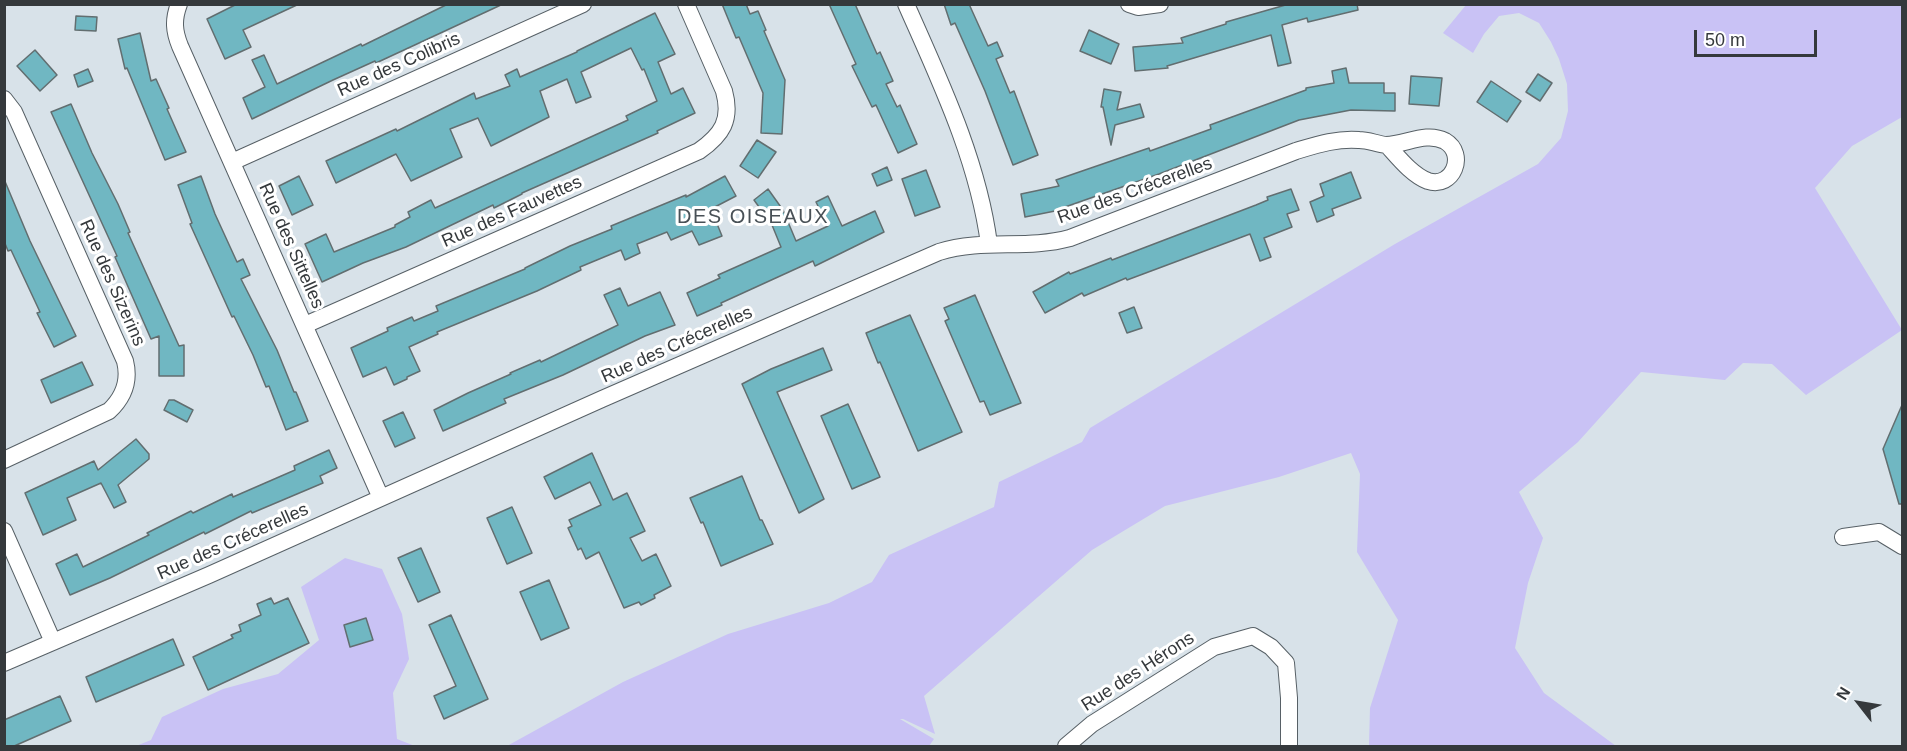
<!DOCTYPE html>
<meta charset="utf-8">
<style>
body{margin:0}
#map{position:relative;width:1907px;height:751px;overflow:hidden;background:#d8e2e9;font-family:Helvetica,sans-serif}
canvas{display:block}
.frame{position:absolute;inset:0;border:6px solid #35393c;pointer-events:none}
.north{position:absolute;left:1829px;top:673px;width:60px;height:60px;-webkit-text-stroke:4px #fff;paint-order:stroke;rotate:301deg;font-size:16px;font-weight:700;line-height:24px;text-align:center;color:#35393c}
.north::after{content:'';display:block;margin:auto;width:21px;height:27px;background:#35393c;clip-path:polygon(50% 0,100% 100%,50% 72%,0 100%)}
.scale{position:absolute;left:1694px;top:30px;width:123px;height:27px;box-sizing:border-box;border:3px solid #35393c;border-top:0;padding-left:8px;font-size:18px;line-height:21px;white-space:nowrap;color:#35393c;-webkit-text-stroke:4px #fff;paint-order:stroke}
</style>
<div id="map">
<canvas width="1907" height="751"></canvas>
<div class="frame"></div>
<div class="north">N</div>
<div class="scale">50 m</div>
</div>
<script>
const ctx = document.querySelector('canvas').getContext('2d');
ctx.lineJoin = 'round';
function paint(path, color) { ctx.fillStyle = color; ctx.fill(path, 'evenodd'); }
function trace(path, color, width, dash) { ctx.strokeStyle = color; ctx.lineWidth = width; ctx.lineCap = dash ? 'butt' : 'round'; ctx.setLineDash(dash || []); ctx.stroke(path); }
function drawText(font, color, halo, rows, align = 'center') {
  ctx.font = font + ' Helvetica,sans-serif'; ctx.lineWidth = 6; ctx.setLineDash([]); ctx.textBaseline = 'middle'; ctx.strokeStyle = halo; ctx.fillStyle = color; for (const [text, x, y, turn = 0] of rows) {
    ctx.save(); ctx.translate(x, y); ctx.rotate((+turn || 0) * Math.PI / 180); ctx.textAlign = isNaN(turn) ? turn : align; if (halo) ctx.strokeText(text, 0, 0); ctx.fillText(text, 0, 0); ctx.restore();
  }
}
paint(new Path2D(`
 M1466,5H1902V117L1852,146L1815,188L1902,330L1806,395L1772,364L1743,363L1725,380L1641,372L1578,442L1519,492L1543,538L1528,583L1515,648L1544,693L1616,746H1369L1370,708L1398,620L1357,552L1360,474L1351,453L1279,477L1165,506L1092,550L924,696L935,734L903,719H900L934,739L929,746H507L623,682L728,634L829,603L872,582L889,555L994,507L999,482L1082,442L1090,428L1395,244L1538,164L1561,138L1568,111L1567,84L1559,59L1551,42L1539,23L1519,13L1499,16L1484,34L1473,53L1443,33Z
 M345,558L382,569L402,614L409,659L393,693L397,739L415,746H136L151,740L162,717L223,689L278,674L319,640L301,587Z`), '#c9c2f5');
const building = new Path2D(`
 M237,4H299L243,30L251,47L225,59L207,19Z
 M448,4H503L376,63L375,61L333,80L252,119L243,98L265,87L252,60L264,55L277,84L361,44L362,46Z
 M722,4H746L750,14L758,11L766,30L764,31L785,80L782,134L761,133L763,93L739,37L736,38Z
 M829,4H855L877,54L880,52L893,81L886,84L897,107L900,105L917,144L898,153L876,105L872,107L852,66L856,64Z
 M944,4H969L988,46L997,42L1003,56L996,59L1010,93L1014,91L1038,155L1013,165L985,91L955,23L951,25Z
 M1289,4H1357L1358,10L1308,22L1307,18L1282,25L1291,63L1278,66L1271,35L1167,66L1168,68L1135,71L1133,47L1183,43L1181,38L1226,24V22Z
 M655,13L675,54L658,62L671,94L683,88L695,113L657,131L658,133L522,193V194L494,208L493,205L406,247L363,263L322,282L305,244L326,234L334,252L395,227V225L410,217L408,212L431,200L435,208L628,120L626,116L657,101L644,69L642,70L631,48L581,72L591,97L576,103L567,79L540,91L549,117L491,146L478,118L450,129L462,157L411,181L396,154L336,183L326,161L396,129L397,131L474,93L476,99L510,86L505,75L517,69L520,77L577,52V51Z
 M76,16L97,17L96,31L75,30Z
 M1089,30L1119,44L1111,64L1080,51Z
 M140,33L151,81L156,79L169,108L167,109L186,152L165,160L127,68L125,69L118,39Z
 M35,50L57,75L40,91L17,66Z
 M1346,68L1349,83H1384V93H1395V111L1351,110L1299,120L1159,174L1065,207V209L1025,217L1021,194L1059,186L1056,180L1149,148L1150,151L1211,129L1210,125L1306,90V88L1334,83L1332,71Z
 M88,69L93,81L78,87L74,75Z
 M1538,74L1552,83L1540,101L1526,92Z
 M1411,76L1442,78L1439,106L1409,104Z
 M1491,81L1521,101L1507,122L1477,102Z
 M1104,89L1121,92L1117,110L1140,104L1144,117L1115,125L1111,145L1103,107H1101Z
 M71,104L92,153L118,204L130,232L128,233L179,346L184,345V376H159V336L151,339L115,257L117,256L51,112Z
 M757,140L776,152L758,178L740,166Z
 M887,167L892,180L877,186L872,174Z
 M926,170L940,207L915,216L902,179Z
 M1351,172L1361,198L1332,209L1334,215L1317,222L1310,202L1324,196L1320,184Z
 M201,176L215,214L237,262L243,259L250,275L241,279L277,350L294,392H296L308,421L286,430L269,386L266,387L253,355L234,316L232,317L190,224L192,223L178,185Z
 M299,176L313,205L292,215L279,186Z
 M725,176L736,196L711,209L722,236L699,245L692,231L671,240L667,232L637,244L640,253L625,260L621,250L580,267L581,270L537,291L437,332L438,334L409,347L420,371L407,377V379L394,385L386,367L363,377L351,348L388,331L387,328L412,317L414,321L438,311L436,306L525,269V268L570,246L612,229L611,226L686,195V197Z
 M4,179L30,241L76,336L54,347L37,313L40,312L11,250L8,251L4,241Z
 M768,189L783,210L796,241L828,226L816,202L828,196L842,226L875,211L884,232L815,266L813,261L721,303L722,305L697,316L687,293L720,278L718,275L781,247L772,225L754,200Z
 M1291,189L1299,210L1287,214L1292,227L1264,238L1271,257L1260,261L1250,234L1127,280L1126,278L1084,296L1082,293L1045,313L1033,292L1069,272L1070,274L1111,258L1112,260L1256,205L1268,200L1267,197Z
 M620,288L628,306L660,292L675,325L645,336L563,375L504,399L506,403L443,431L434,410L468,393L511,374L510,373L540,360L541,362L618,325L604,295Z
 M975,295L1021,403L990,415L984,401L980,402L945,321L949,319L944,308Z
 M1134,307L1142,328L1127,333L1119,313Z
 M910,315L962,432L918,451L880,362L878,363L866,333Z
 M823,348L832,370L777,392L824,499L799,513L742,384L771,369Z
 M82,362L93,385L51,403L41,380Z
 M169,400H174L193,410L187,422L164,410Z
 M848,404L880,477L852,489L821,416Z
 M1902,405V504H1899L1883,449Z
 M403,412L415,438L395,447L383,421Z
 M136,439L149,454V459L118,485L126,502L114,508L101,483L67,498L76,520L43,535L25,493L94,461L98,470Z
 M329,450L337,468L320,476L323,483L252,513L251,511L205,534L204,532L110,578L70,595L56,564L77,554L83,567L149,535L147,533L191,511L193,513L232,494L233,497L295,470L294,466Z
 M592,453L613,500L627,493L645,531L630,538L642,561L656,554L671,586L654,595L655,598L641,605L639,602L624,608L599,552L586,559L581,548L578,550L568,528L572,526L569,520L601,505L590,482L555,499L544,477Z
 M742,476L760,520H762L773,544L721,566L703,522L701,523L690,498Z
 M512,507L532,553L507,564L487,518Z
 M421,548L440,592L418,602L398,558Z
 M549,580L569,628L541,640L520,592Z
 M271,598L274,604L288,598L309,643L208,690L193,657L233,638L231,635L241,631L239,625L261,615L257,604Z
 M451,615L488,699L444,719L434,696L456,686L429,625Z
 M366,618L373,640L350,647L344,625Z
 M173,639L184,665L96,702L86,677Z
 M60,696L71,721L12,747H4V720Z`);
paint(building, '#70b7c2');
trace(building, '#626e70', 1.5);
const street = new Path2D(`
 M179,4C173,20 174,31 180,46L381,498
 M906,4C940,81 978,160 989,244
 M1129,4L1138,7L1160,4
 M4,99L14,112L125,361C130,381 124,397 109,411L4,460
 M232,162L583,4
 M305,325L699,151C722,135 732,120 724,91L686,4
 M4,531L53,642
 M1843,537L1879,532L1902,546
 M4,663L209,575L602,399L939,252C984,238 1026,250 1070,238L1296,151C1316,145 1337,138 1359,140C1368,140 1377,144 1386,145C1405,145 1426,131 1445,141C1467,154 1453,189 1428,181C1412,175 1398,157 1387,145
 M1066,746L1092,724L1214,647L1253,636L1271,647L1286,663L1289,698V746`);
trace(street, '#576066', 18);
trace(street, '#fff', 16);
drawText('18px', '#35393c', '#fff', [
 ["Rue des Colibris",399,65,-24],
 ["Rue des Crécerelles",1135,191,-20],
 ["Rue des Fauvettes",512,212,-24],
 ["Rue des Sittelles",291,246,66],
 ["Rue des Sizerins",112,283,66],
 ["Rue des Crécerelles",677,345,-24],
 ["Rue des Crécerelles",233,542,-24],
 ["Rue des Hérons",1138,672,-33]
]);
ctx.letterSpacing = '1.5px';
drawText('20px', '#485056', '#fff', [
 ["DES OISEAUX",753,217]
]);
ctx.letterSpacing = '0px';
</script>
